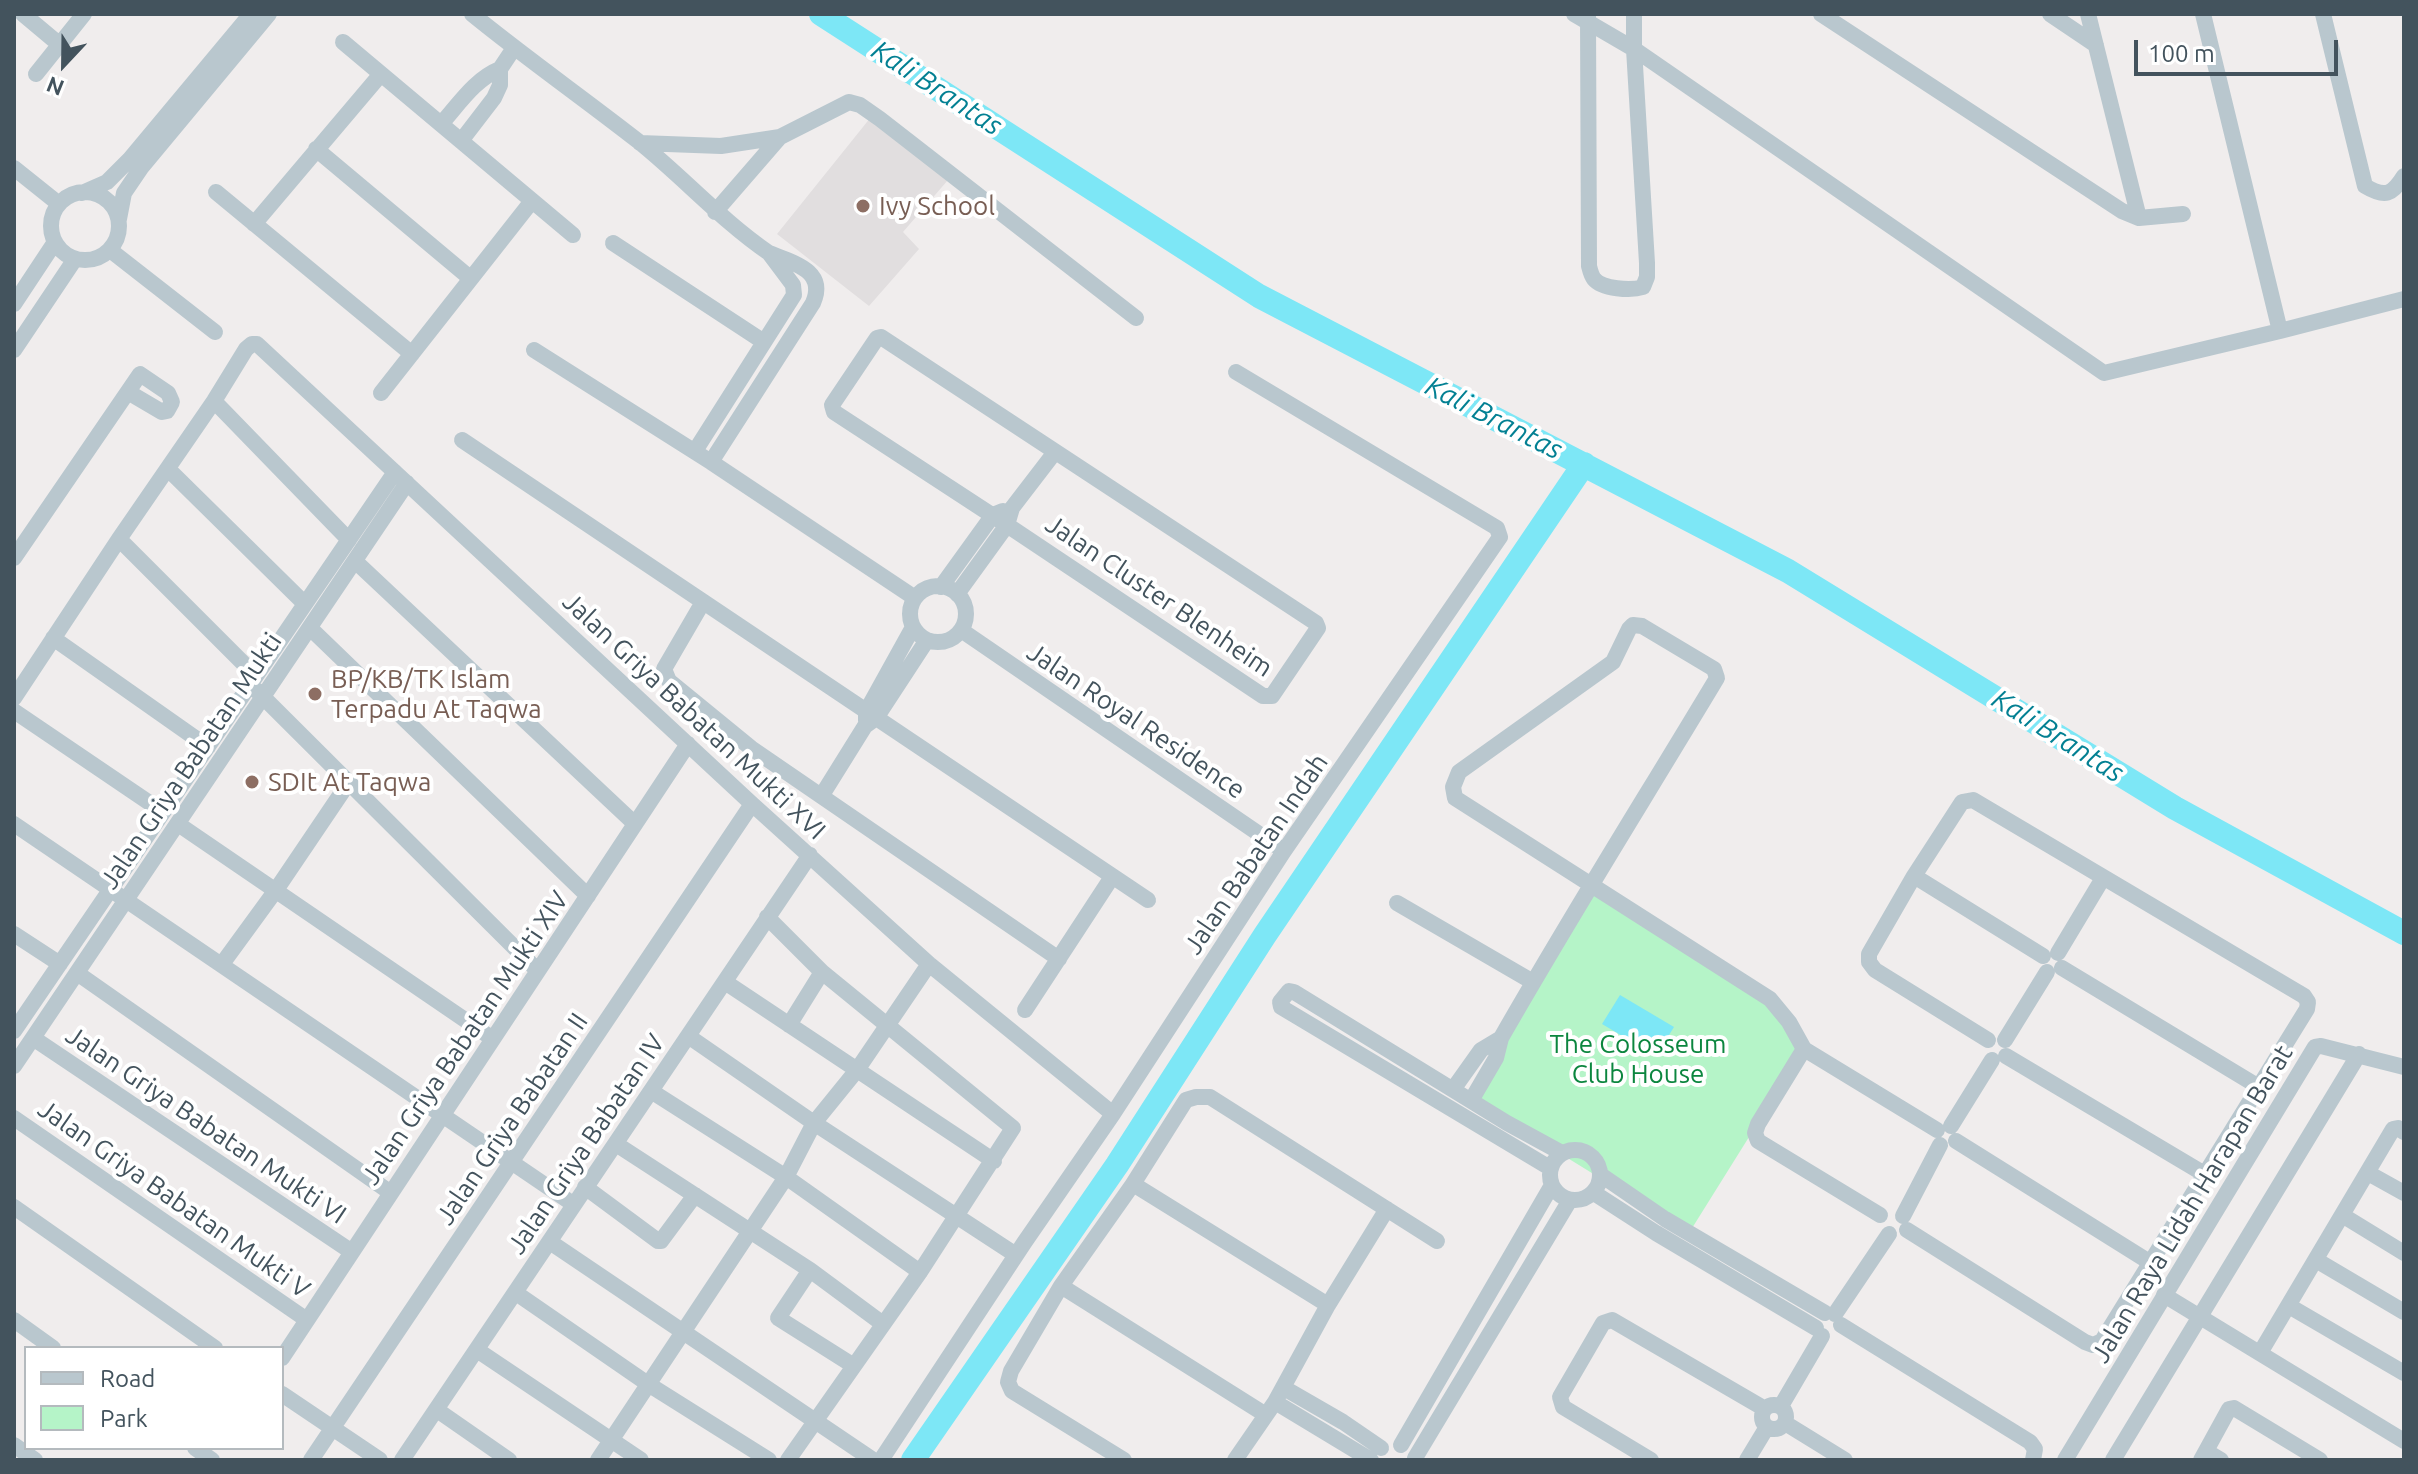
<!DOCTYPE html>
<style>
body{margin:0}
#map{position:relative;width:2418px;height:1474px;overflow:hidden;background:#f0eded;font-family:Ubuntu,sans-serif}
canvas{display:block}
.frame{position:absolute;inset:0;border:16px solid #43535d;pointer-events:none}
.legend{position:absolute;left:24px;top:1346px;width:260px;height:104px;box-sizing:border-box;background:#fff;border:2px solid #b4babe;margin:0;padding:10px 14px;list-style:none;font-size:24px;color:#43535d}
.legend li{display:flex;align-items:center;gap:16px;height:40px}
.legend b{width:40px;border:2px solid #b4babe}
.north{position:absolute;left:24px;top:24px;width:80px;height:80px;-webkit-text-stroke:6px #fff;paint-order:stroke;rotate:202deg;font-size:22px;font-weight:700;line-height:32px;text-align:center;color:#43535d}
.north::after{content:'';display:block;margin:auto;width:28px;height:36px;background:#43535d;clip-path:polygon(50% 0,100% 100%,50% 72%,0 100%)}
.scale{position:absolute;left:2134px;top:40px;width:204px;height:36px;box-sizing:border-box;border:4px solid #43535d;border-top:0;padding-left:10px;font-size:24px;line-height:28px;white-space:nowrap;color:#43535d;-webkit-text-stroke:6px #fff;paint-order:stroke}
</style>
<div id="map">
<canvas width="2418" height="1474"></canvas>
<div class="frame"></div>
<ul class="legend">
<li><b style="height:10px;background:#b9c7ce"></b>Road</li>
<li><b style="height:22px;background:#b5f4c8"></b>Park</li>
</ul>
<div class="north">N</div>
<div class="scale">100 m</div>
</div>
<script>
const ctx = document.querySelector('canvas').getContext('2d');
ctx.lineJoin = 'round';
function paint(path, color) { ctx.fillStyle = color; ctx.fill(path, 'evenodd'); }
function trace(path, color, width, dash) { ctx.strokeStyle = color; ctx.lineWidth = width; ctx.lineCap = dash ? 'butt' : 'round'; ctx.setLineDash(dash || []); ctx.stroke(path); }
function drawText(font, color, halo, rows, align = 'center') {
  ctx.font = font + ' Ubuntu,sans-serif'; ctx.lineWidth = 8; ctx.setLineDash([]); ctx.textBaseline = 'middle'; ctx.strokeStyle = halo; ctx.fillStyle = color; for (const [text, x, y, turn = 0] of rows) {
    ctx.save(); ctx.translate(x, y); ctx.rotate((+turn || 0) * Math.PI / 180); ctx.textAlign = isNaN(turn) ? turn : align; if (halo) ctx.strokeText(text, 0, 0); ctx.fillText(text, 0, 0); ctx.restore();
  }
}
paint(new Path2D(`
 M871,117L948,180L903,232L919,249L869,306L777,234Z`), '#e1dedf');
paint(new Path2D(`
 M1593,885L1770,999L1804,1049L1689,1233L1472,1099Z`), '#b5f4c8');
paint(new Path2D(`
 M1620,995L1674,1027L1656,1056L1602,1024Z`), '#7de7f6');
trace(new Path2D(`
 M821,14L1259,296L1788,571L2175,808L2404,933
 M913,1460L1117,1165L1265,935L1584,464`), '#7de7f6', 24);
trace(new Path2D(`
 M23,14L60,45
 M472,14C526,58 583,98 638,141C683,177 721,220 769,253
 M1574,14L1634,49L2104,373L2280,331L2203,14
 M1821,14L2122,211L2139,218L2183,214
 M2050,14L2096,45
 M2088,14L2139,218
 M2323,14L2365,186C2385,198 2392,195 2404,176
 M1588,16L1589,266C1590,270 1591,275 1594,279C1602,289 1631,291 1643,287L1647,277V263L1634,49V14
 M343,42L573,235
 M36,74L84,14
 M441,124C459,104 475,79 500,69
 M461,141L494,98L500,85V69L514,48
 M640,143L721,146L780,137L849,102L860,105L880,119L1136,318
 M316,149L470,278
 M14,168L59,204
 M216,192L412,354
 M51 226a34 34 0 1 1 68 0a34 34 0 1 1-68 0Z
 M82,193L107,182L130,159L251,14
 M715,212L780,137
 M119,219L124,193L141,168L269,14
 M254,224L381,74
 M613,243L764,342
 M110,250L215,332
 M14,304L55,242
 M2280,331L2404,299
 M881,337L1316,623L1318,628L1272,696H1263L1007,525L834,412L832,405L877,338Z
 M14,350L75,259
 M534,350L711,462L915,598
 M381,393L532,201
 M214,401L349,540
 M462,440L1148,900
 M695,451L794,295L793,285L769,253C794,263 827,271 813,303L711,462
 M168,469L305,604
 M119,539L256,676
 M14,558L140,374L168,393L172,402L167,411L162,412L128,392
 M355,561L635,824
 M910 614a28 28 0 1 1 56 0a28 28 0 1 1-56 0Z
 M941,587L993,515L1003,511
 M957,594L1007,525L1012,508L1055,452
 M703,602L664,669L669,681L751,748L1059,959
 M310,628L588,896
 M961,630L1284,851
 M53,638L208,747
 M256,690L538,971
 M14,698L119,539L214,401L246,349L252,344H257L752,804L929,964L1113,1114
 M14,711L163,812
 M866,721V712L912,629
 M822,795L865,726L876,718L927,640
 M14,824L573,1204
 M178,824L493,1039
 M1914,876L2043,956
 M1397,903L1533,982
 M767,917L822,972L1013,1128L920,1272L788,1460
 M14,934L60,964
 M2058,953L2103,878
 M222,964L276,890L349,782
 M2062,968L2259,1087
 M77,973L391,1193
 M725,982L994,1161
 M1025,1010L1112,877
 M789,1025L822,972
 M14,1031L395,472
 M688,1036L814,1123L1016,1255
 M33,1038L352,1252
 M1501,1038C1570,917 1645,798 1717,678L1714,669L1642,626L1633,625L1629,629L1613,662L1459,772L1453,787L1455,798L1770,999L1789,1022L1804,1049L1937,1130
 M2005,1040L2047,972
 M1804,1049L1758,1124L1755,1133L1758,1141L1880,1215
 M2006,1056L2206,1175
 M14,1066L407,483
 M1454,1088L1481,1050L1501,1038L1496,1058L1472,1099
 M651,1091L786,1177L920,1272
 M14,1118L307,1320
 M1951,1126L1992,1060
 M1956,1141L2151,1263
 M616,1144L810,1270L883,1324
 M1550 1175a25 25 0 1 1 50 0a25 25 0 1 1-50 0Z
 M1550,1168L1281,1007L1280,1002L1289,991L1294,992L1507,1123L1562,1153
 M2368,1173L2404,1193
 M1601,1175L1665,1219L1825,1313
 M1133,1184L1328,1305
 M585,1187L658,1241H661L695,1195
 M1594,1193L1656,1233L1816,1328
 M14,1207L215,1348
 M2342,1215L2404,1253
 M1903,1216L1940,1145
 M1907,1230L2085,1342L2093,1345L2102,1341L2307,1009L2308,1002L2304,996L1973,800L1962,802L1914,876L1869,954V962L1875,970L1988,1040
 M550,1242L873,1460
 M2316,1260L2404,1312
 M810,1270L778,1318L854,1366
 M1061,1286L1266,1415
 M516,1293L648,1384L769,1460
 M2164,1295L2404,1441
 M2289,1306L2404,1373
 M1835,1314L1889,1234
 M14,1320L53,1348
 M1841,1325L2030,1442L2035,1449L2033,1460
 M477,1350L641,1460
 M2260,1353L2393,1129L2398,1128L2404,1132
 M282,1358L688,744
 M1284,1388L1343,1422L1381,1448
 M282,1394L380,1460
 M1275,1402L1371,1460
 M1762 1417a12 12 0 1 1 24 0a12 12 0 1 1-24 0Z
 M1781,1406L1822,1336
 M437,1410L509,1460
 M1785,1423L1845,1460
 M14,1445L35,1460
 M1401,1445L1552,1185
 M195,1448L212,1460
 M2206,1451L2221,1460
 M1415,1458L1570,1200
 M311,1460L752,804
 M402,1460L810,855
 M598,1460L786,1177L814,1123L857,1070L929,964
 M881,1460L1024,1243L1113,1114L1284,851L1500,537L1497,528L1236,372
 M1124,1460L1012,1391L1008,1382L1011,1371L1061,1286L1133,1184L1186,1100L1196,1097H1210L1437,1241
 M1235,1460L1275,1402L1328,1305L1387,1209
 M1651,1460L1563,1407L1560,1397L1603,1323L1612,1320L1765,1409
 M1747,1460L1767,1427
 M2065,1460L2315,1047L2321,1046L2404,1067
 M2113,1460L2359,1054
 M2201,1460L2229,1409L2234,1408L2320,1460`), '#b9c7ce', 16);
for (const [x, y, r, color] of [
 [863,206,8,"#8d6e63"],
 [315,694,8,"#8d6e63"],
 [252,782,8,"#8d6e63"]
]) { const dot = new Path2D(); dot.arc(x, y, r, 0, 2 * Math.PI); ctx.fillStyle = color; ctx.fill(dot); trace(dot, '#fff', 3); }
drawText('26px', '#785e54', '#fff', [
 ["Ivy School",879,206],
 ["BP/KB/TK Islam",331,679],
 ["Terpadu At Taqwa",331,709],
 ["SDIt At Taqwa",268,782]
], 'left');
drawText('26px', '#43535d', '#fff', [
 ["Jalan Cluster Blenheim",1159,596,34],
 ["Jalan Griya Babatan Mukti XVI",694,716,43],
 ["Jalan Royal Residence",1136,721,34],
 ["Jalan Griya Babatan Mukti",191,761,-56],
 ["Jalan Babatan Indah",1256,854,-56],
 ["Jalan Griya Babatan Mukti XIV",465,1038,-56],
 ["Jalan Griya Babatan II",512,1119,-56],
 ["Jalan Griya Babatan Mukti VI",206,1125,34],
 ["Jalan Griya Babatan IV",586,1144,-56],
 ["Jalan Griya Babatan Mukti V",174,1199,35],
 ["Jalan Raya Lidah Harapan Barat",2192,1204,-59]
]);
drawText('26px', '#0c863f', '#fff', [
 ["The Colosseum",1638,1044],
 ["Club House",1638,1074]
]);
drawText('italic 28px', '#038093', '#fff', [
 ["Kali Brantas",937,88,33],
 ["Kali Brantas",1494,418,27],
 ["Kali Brantas",2058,736,32]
]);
</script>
